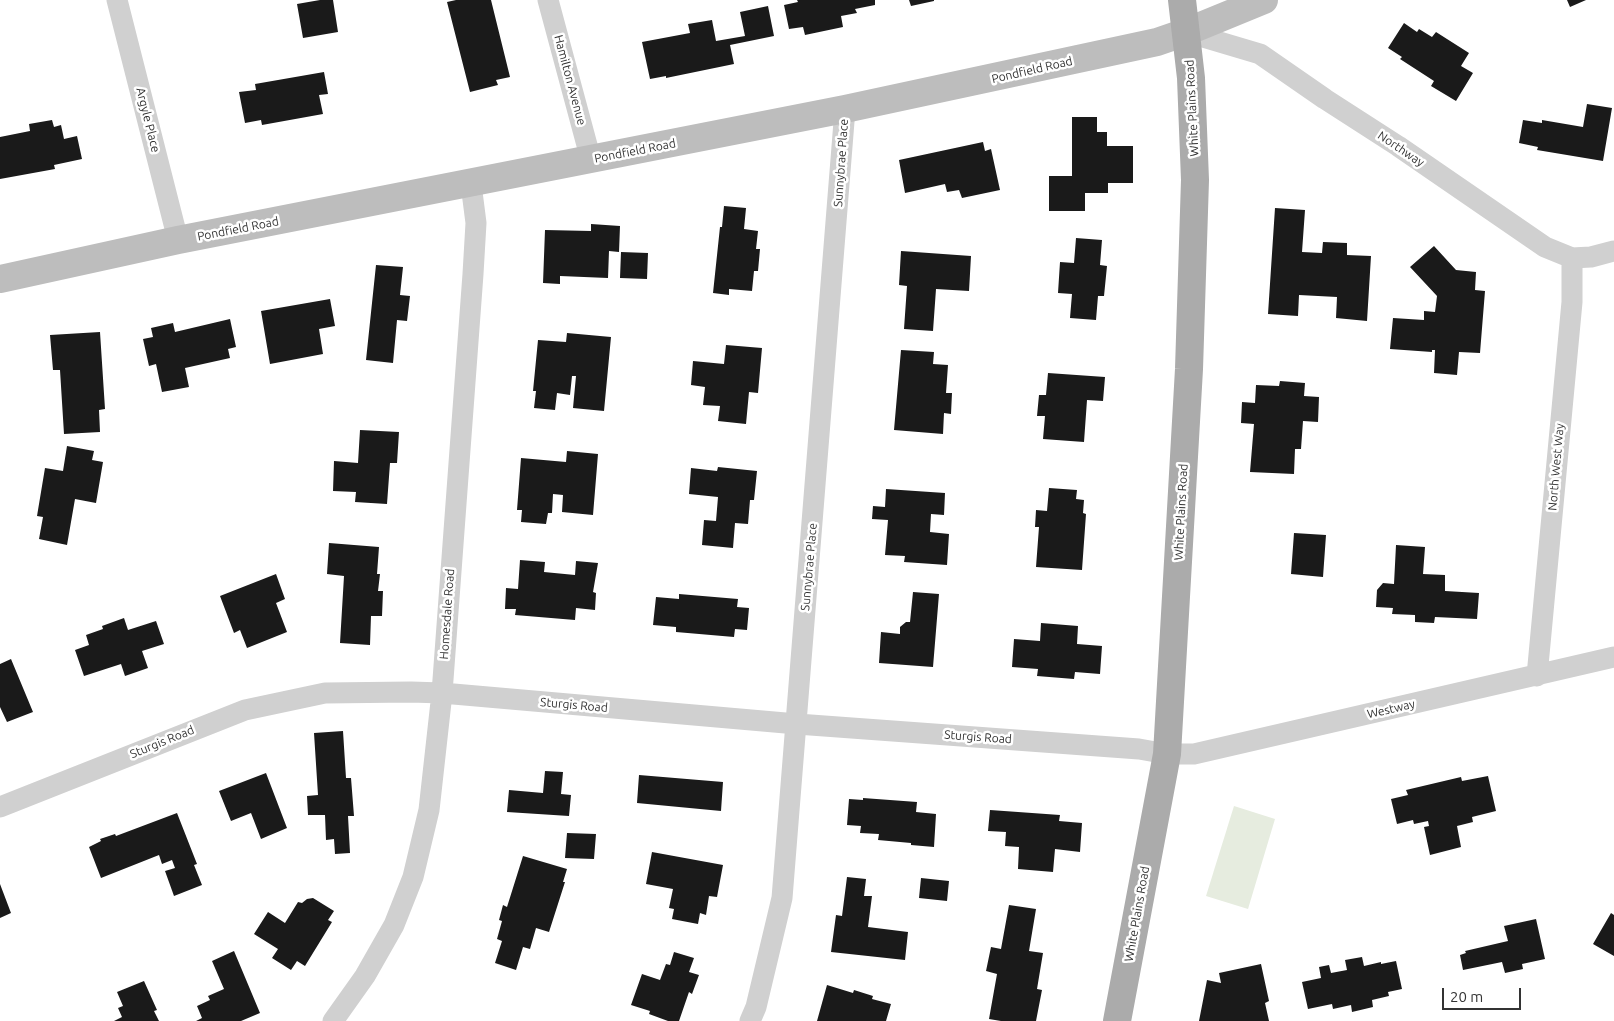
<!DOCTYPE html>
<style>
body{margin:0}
#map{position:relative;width:1614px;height:1021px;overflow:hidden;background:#fff;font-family:Ubuntu,sans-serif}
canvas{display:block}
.scale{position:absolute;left:1442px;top:988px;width:79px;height:22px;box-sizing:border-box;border:2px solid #333;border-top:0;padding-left:6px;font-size:15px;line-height:18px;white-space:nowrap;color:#333;-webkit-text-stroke:4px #fff;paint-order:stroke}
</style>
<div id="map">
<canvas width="1614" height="1021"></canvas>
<div class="scale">20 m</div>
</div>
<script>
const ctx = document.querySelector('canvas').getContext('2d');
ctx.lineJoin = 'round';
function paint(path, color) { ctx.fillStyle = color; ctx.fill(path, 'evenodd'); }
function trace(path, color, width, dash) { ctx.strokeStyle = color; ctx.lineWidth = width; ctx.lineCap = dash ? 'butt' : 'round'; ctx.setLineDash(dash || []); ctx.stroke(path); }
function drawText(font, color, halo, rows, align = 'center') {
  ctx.font = font + ' Ubuntu,sans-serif'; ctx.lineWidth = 5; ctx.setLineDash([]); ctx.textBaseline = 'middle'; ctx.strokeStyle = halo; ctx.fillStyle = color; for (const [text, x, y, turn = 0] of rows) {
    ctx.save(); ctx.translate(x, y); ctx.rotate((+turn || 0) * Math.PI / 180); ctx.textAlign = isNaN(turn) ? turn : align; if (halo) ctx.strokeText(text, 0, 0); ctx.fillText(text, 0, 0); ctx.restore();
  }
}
paint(new Path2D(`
 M1234,806L1275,819L1248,909L1206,896Z`), '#e6ecdf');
paint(new Path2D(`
 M320,0H333L338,32L303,38L297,4Z
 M456,0H491L510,77L496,80L498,85L470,92L447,2Z
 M797,0H875V5L855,9L857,13L841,16L843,27L805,35L803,27L789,29L784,5L798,2Z
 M909,0H934V1L911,6Z
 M1567,0H1586L1570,7Z
 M768,6L774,36L730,45L734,64L666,78V76L650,79L642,42L690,33L688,24L712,20L716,41L745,36L740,12Z
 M1404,23L1417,32L1419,29L1432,37L1436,32L1469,53L1461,66L1473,73L1456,101L1431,86L1434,81L1400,59L1402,57L1388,48Z
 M324,72L328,94L319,95L323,114L262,125L261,120L245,123L239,92L256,90L255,84Z
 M1587,104L1612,108L1603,161L1537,150L1538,147L1519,143L1523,120L1542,123V120L1583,127Z
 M1072,117H1097V132H1107V146H1133V183H1108V193H1085V211H1049V176H1072Z
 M52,120L54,127L61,125L64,139L77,136L82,159L54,165L55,169L0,179V137L30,131L29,124Z
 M983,142L985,151L991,149L1000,190L962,198L959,190L947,192L945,184L905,193L899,160Z
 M724,206L746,208L744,229L758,231L756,249H760L758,271H754L752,291L729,289V295L713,293L720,227H722Z
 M1275,208L1305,210L1302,252L1322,253L1323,242L1347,243V255L1371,256L1367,321L1336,318L1337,297L1299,295L1298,316L1268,314Z
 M591,224L620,226L619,252L609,251L608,278L560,276V284L543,283L545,230L591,231Z
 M1076,238L1102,240L1100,265L1107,266L1104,296H1098L1096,320L1070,318L1072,294L1058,293L1060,262L1074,263Z
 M1434,246L1456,270L1476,272L1475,290L1485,291L1480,353L1459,352L1457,375L1434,373L1435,350H1432V352L1390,349L1393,318L1424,320V311L1435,312L1437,296L1410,267Z
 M901,251L971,256L969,291L936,289L933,331L904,329L907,286L899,285Z
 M621,252L648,253L647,279L620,278Z
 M376,265L403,267L400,295L410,296L407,321L397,320L393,363L366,360Z
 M330,299L335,326L319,329L323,354L270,364L261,311Z
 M230,319L236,347L228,349L230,358L185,368L189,387L162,392L156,364L149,366L143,339L153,337L151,328L173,323L175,332Z
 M100,332L105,409L99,410L100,432L64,434L60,370H53L50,335Z
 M567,333L611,337L604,411L573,408L576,376H572L570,395L557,393L555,410L534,408L536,391H533L538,340L566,342Z
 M726,345L762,348L758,393L749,392L746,424L718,421L720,406L703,405L705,387L691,385L693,361L724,364Z
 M901,350L934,352L933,364L948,365L946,393H952L951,414L944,413L943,434L894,430Z
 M1048,373L1105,377L1103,401L1087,400L1084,442L1043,439L1045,416H1037L1039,395H1046Z
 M1280,381L1305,383L1304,396L1319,397L1318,422L1303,421L1301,449H1295L1294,474L1250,472L1254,424L1241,423L1242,402L1255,403L1256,385L1279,386Z
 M360,430L399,432L397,463H390L387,504L355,502L356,492L333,491L334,461L358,463Z
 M67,446L94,451L92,460L103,462L96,503L75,499L67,545L39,539L43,517L37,516L45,468L63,471Z
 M567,451L598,454L593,515L562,512L563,495L553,494L552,513H548L546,524L521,522L522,510H517L521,458L566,462Z
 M718,467L757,471L754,500H750L748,524L735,523L733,548L702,545L704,520L716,521L718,497L689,494L691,468L717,471Z
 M1049,488L1077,490L1076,499L1084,500L1083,513L1086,514L1082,570L1036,567L1039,527H1035L1036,510L1047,511Z
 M886,489L945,493L944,515L931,514L930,532L949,534L947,565L904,562L905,556L885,555L888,520L872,519L873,506L885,507Z
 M1294,533L1326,535L1323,577L1291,574Z
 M329,543L379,547L377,574H380L378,591H383L382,616H371L370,645L340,643L344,576L327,574Z
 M1396,545L1425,547L1423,574L1445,575V591L1479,593L1477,619L1435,617L1434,623L1415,622V615L1392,614L1393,608L1376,607L1377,590L1383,583L1394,584Z
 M520,560L545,562L544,572L575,575L576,561L598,563L593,592L596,593L595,610L576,608L575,620L515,615L516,609H505L506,588L518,589Z
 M276,574L285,599L276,603L287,632L247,648L240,630L234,633L220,596Z
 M913,592L939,594L933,667L879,663L881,632L900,634V627L906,622H910Z
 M679,594L738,599L737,607L749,608L747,630L735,629L734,637L676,632V627L653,625L656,597L679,599Z
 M124,618L128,630L156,621L164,644L142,651L148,668L125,676L121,664L84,676L75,650L89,645L86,635L103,629L102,626Z
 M1041,623L1078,626L1077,644L1102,646L1100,674L1075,672L1074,679L1037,676L1038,669L1012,667L1014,639L1040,641Z
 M11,659L33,712L7,722L0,707V664Z
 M343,731L346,778H351L354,816H348L350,853L335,854L334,839L326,840L325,815H308L307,796L318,795L314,733Z
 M545,771L563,772L561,794L571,795L569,816L507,812L509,790L543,793Z
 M266,773L287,828L261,839L251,813L231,821L219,791Z
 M639,775L723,782L721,811L637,803Z
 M1488,776L1496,811L1472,817L1473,822L1457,826L1461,847L1430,855L1424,827L1429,826L1428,821L1414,824L1413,820L1397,824L1391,799L1408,795L1406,790L1461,777L1462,781Z
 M863,798L917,802L916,812L936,814L934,847L911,845V843L878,840L879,834L860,833L861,826L847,825L849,799L863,800Z
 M990,810L1060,815L1059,821L1082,823L1080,852L1055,849L1053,872L1018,869L1019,847L1005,846L1006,832L988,831Z
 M177,813L197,864L194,865L202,885L174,896L165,871L175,868L172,860L162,864L159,855L101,878L89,847L101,841L100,839L115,834L116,836Z
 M567,833L596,834L594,859L565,858Z
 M652,852L723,865L717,897L709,896L706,915L700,913L698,924L672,919L674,909L669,908L673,889L646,884Z
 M523,856L567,869L563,882H565L549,932L536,928L530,949L523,947L516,970L495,963L502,941L497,939L502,921L499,920L503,905L507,907Z
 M847,877L866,879L864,896H872L868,927L908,932L905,960L831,952L836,915L842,916Z
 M921,878L949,881L947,901L919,898Z
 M0,884L11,913L0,918Z
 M313,898L334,911L328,920L332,922L305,966L297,961L291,970L272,958L278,949L254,934L268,912L285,923L298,902L302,903L307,899Z
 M1009,905L1036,909L1029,951L1043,953L1037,989L1042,990L1036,1021H1001L989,1019L997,974L986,971L991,947L1001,949Z
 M1611,913L1614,915V956L1593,944Z
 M1536,919L1545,959L1522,964L1523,969L1505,973L1502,962L1463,970L1460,955L1466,953L1465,951L1508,941L1504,926Z
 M234,951L260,1013L241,1021H196L202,1018L197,1006L210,1000L208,996L224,989L212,961Z
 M674,952L694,958L689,972L699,975L692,994L689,992L679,1021H668L649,1014L650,1011L631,1005L642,974L660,980L666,964L670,965Z
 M1362,957L1364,966L1381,962V964L1396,961L1402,989L1388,992L1389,996L1372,1000L1373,1007L1352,1012L1351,1005L1333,1009L1332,1004L1308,1009L1302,982L1321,978L1319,967L1329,965L1331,973L1347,970L1345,960Z
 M1261,964L1269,1001L1265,1003L1269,1021H1199L1207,980L1221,983L1219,973Z
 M144,981L157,1010L154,1011L159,1021H114L122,1017L118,1008L123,1006L117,992Z
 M827,985L853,993L854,990L873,996L872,999L891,1004L886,1021H817Z`), '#1a1a1a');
trace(new Path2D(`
 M117,0L178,240
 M548,0L591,160
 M1186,32L1260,54L1325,99L1398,146L1545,247L1572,258L1591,257L1614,251
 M1537,676L1572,302V258
 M0,807L245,710L325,693L411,692L442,693L797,724L1139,749L1167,754H1194L1614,657
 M333,1021L365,976L394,925L413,877L429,810L442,693L473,274L476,223L471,184
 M750,1021L756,1007L782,898L845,109`), '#d0d0d0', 21);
trace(new Path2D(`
 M0,279L178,240L845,109L1157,42L1186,32L1264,0`), '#bdbdbd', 28);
trace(new Path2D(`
 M1117,1021L1167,754L1189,369L1195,180L1191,78L1182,0`), '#ababab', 28);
drawText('12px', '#333', '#fff', [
 ["Pondfield Road",1032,70,-13],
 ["Hamilton Avenue",570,80,75],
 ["White Plains Road",1192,108,-93],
 ["Argyle Place",148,120,76],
 ["Northway",1401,149,34],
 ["Pondfield Road",635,151,-11],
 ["Sunnybrae Place",841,163,-86],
 ["Pondfield Road",238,229,-11],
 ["North West Way",1556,467,-85],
 ["White Plains Road",1181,512,-87],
 ["Sunnybrae Place",809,567,-85],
 ["Homesdale Road",447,614,-86],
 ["Sturgis Road",574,705,5],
 ["Westway",1391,709,-13],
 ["Sturgis Road",978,737,4],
 ["Sturgis Road",162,742,-22],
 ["White Plains Road",1137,914,-80]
]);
</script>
